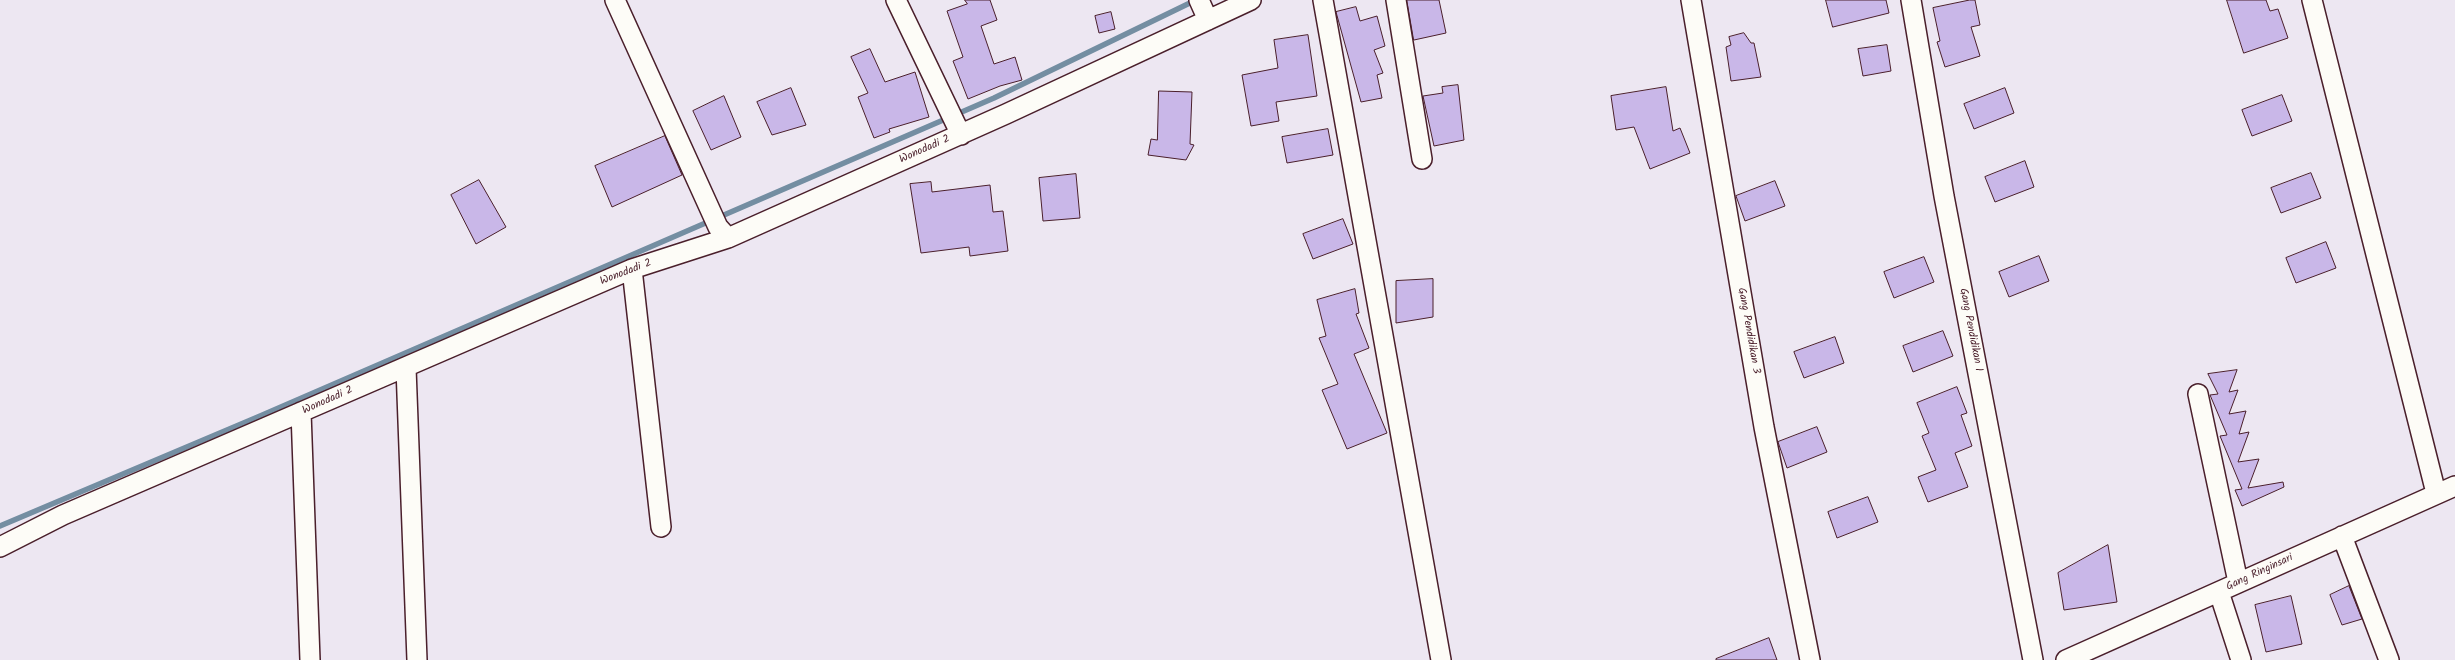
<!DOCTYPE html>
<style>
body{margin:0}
canvas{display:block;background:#ede7f2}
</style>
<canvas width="2455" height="660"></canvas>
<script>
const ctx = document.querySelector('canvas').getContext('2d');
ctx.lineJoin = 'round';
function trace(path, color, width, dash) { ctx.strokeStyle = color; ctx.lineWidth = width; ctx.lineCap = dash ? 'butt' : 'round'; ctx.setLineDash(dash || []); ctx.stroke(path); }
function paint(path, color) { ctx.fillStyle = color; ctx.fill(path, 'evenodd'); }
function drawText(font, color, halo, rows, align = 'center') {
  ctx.font = font + ' Kalam,sans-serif'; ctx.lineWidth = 3; ctx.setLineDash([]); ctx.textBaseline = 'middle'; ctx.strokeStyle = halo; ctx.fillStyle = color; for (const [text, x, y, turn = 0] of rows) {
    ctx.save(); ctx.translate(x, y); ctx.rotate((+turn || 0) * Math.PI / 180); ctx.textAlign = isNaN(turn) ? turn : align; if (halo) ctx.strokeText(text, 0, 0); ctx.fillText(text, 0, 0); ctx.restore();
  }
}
trace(new Path2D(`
 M0,526L260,416L994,98L1196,0`), '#748ea2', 5.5);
const building = new Path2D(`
 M965,0H990L997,20L981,26L994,64L1015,57L1022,80L1000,86L968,99L953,61L963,57L947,11L967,4Z
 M1407,0H1439L1446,33L1414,40Z
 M1826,0H1886L1889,13L1833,27Z
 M1970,0H1975L1980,25L1971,27L1980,56L1945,67L1937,42L1940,41L1933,8Z
 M2227,0H2266L2270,11L2278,9L2288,38L2244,53Z
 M1356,7L1360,21L1377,16L1385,46L1374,50L1383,73L1377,75L1382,98L1361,102L1336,12Z
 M1111,12L1115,29L1099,33L1095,16Z
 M1744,33L1751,43H1754L1761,77L1731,81L1726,47L1731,45L1729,37Z
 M1308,35L1317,96L1276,102L1279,121L1251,126L1242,75L1278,68L1274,40Z
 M1887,45L1891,71L1863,76L1858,49Z
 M870,49L885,82L915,72L929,117L889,129L890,132L874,138L858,97L868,93L851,57Z
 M1458,85L1464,140L1434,146L1423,96L1443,93L1442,87Z
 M1666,87L1673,131L1680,128L1690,153L1650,169L1634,127L1616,130L1611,96Z
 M791,88L806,125L772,135L757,102Z
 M2005,88L2014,113L1974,129L1964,104Z
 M1159,91L1192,92L1190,144L1194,145L1186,160L1148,155L1151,139L1157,140Z
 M2282,95L2292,121L2252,136L2242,110Z
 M724,96L741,137L711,150L693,111Z
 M1328,129L1333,155L1287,163L1282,137Z
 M665,136L682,175L612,207L595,166Z
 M2025,161L2034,187L1995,202L1985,177Z
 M2311,173L2321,198L2281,213L2271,188Z
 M1076,174L1080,218L1043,221L1039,178Z
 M479,180L506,227L476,244L451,195Z
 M1775,181L1785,206L1745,221L1736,196Z
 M931,182L932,192L990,185L993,212L1003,211L1008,251L970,256L969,247L921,253L910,184Z
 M1343,219L1353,244L1313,259L1303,234Z
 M2326,242L2336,268L2296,283L2286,258Z
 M2039,256L2049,281L2009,297L1999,272Z
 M1924,257L1934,282L1894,298L1884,272Z
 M1433,279V317L1396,323V281Z
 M1355,289L1359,313L1356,314L1369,348L1354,354L1387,433L1347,449L1322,390L1338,384L1319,338L1326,336L1317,300Z
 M1943,331L1953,356L1913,372L1903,346Z
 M1835,337L1844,363L1804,378L1794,352Z
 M2237,370L2229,392L2238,390L2229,414L2246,411L2239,434L2249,432L2238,462L2259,459L2248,488L2283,482L2284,487L2242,506L2235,490L2242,489L2220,436L2227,435L2210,395L2218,394L2208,374Z
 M1957,387L1967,413L1961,415L1972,446L1955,453L1968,487L1928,502L1918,477L1936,470L1922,436L1929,433L1917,403Z
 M1817,427L1827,452L1787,468L1778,442Z
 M1868,497L1878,522L1837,538L1828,512Z
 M2108,545L2117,602L2064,610L2058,573Z
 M2349,586L2362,619L2342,625L2330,595Z
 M2291,596L2302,644L2266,652L2255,605Z
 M1769,638L1777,660H1716V659Z`);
paint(building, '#c9b7e8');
trace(building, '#4a1f2b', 1);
const street = new Path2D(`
 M615,0L718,227L728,238
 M896,0L961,135
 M1199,0L1208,20
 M1323,0L1441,660
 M1396,0L1422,159
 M1691,0L1764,427L1810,660
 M1911,0L1944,196L2033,660
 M2312,0L2436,493
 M632,269L661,527
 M406,368L417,660
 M2198,394L2238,582
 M301,412L310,660
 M2342,536L2389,660
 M0,547L63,515L632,269L728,238L1006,114L1251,0
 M2219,592L2241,660
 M2066,660L2455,486`);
trace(street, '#4a1f2b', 22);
trace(street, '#fdfcf7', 19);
drawText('11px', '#4a1f2b', '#fdfcf7', [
 ["Wonodadi 2",925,150,-24],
 ["Wonodadi 2",626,273,-21],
 ["Gang Pendidikan 1",1970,330,79],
 ["Gang Pendidikan 3",1748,331,80],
 ["Wonodadi 2",328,401,-24],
 ["Gang Ringinsari",2260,573,-25]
]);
</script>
